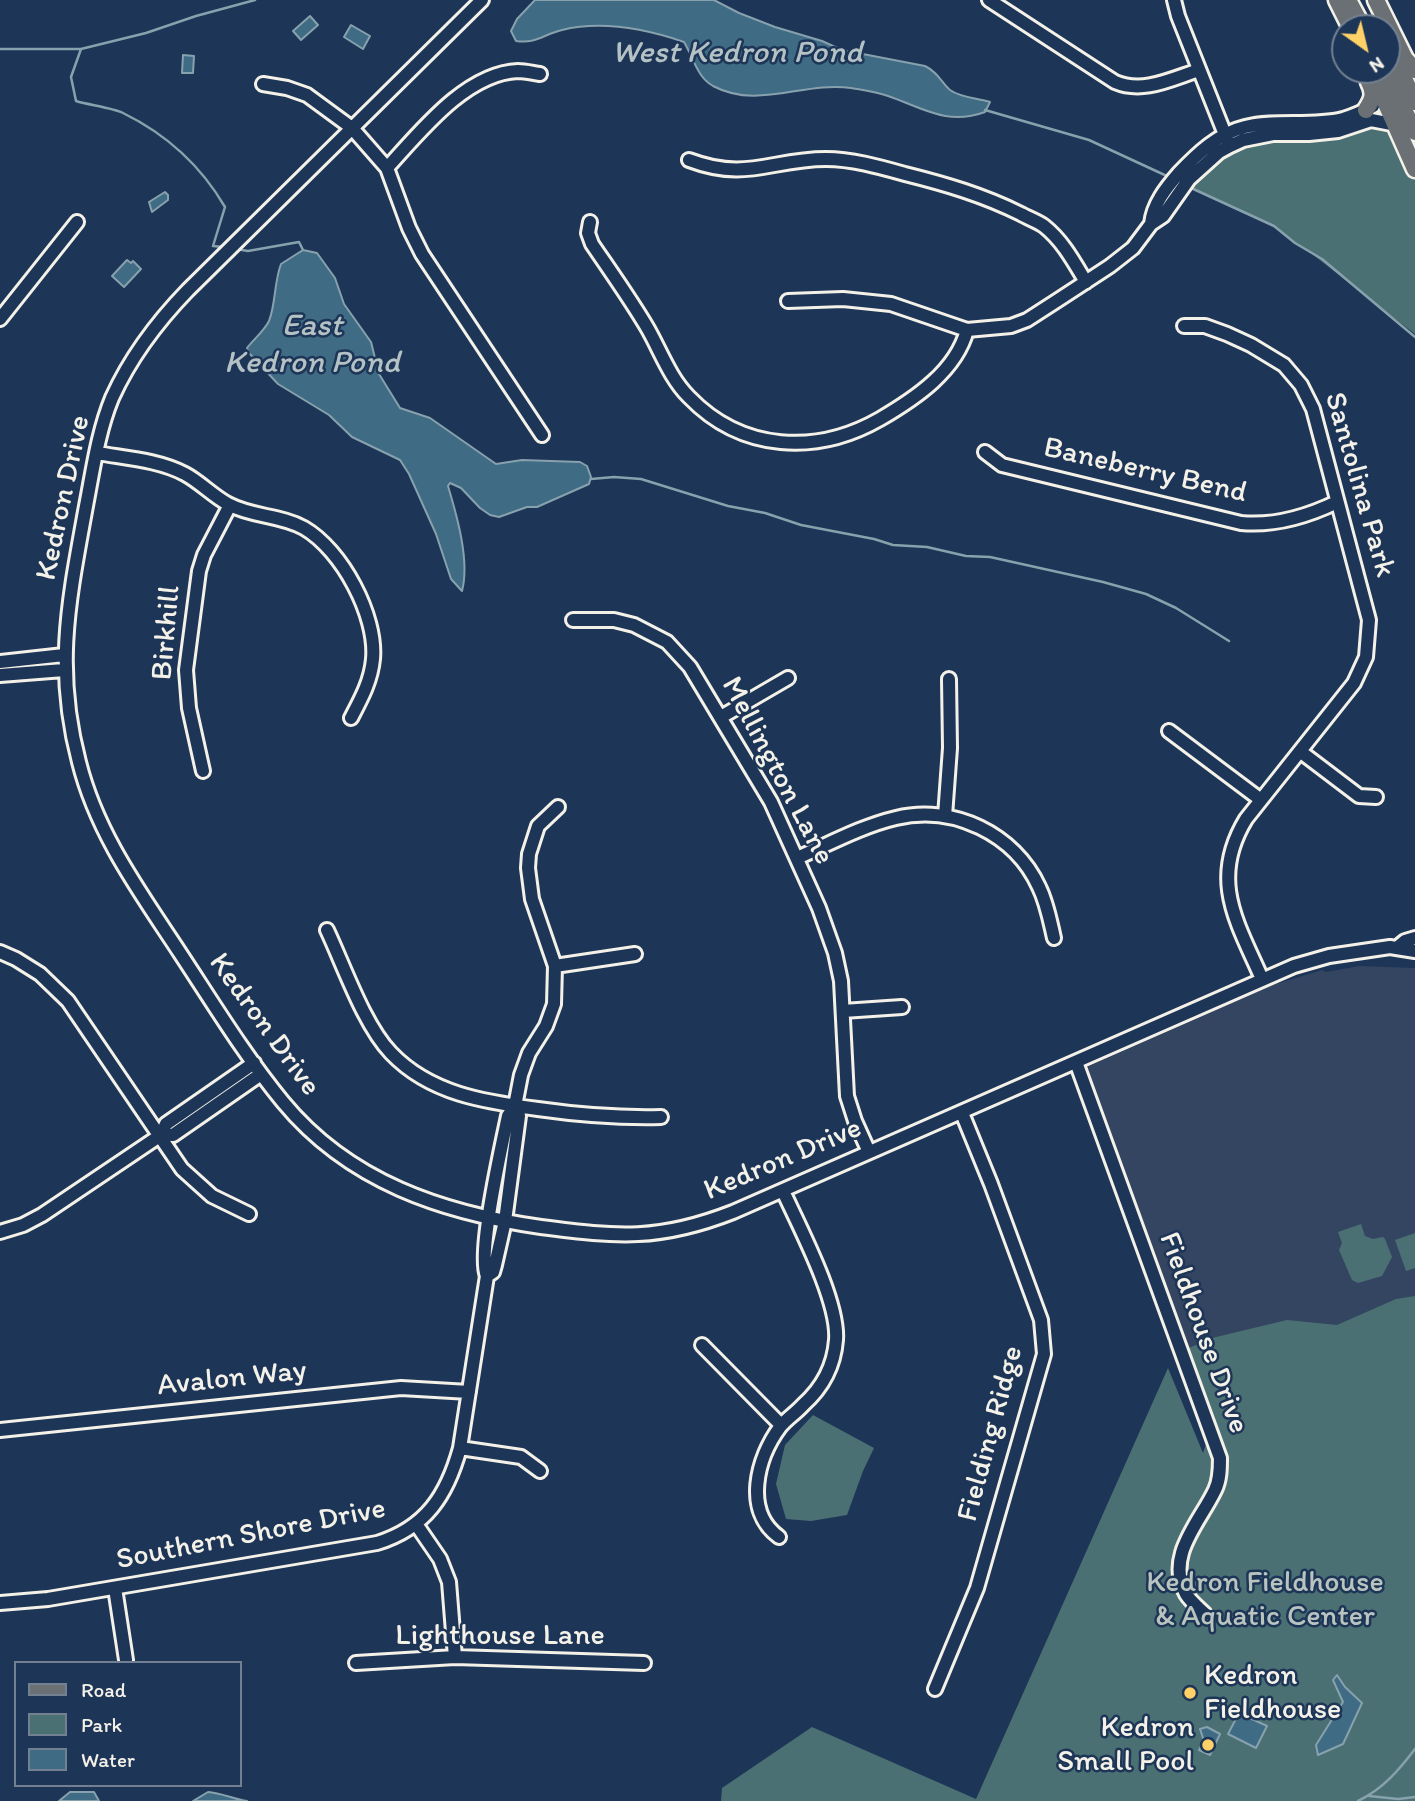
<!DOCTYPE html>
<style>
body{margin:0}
#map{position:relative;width:1415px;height:1801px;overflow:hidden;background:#1d3557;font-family:Itim,sans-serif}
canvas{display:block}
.legend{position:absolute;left:14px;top:1661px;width:228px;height:126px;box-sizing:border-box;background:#1d3557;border:2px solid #738091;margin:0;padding:9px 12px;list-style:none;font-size:21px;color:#f4f1e8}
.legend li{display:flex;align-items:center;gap:14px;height:35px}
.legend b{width:35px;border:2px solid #738091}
.north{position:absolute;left:1331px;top:14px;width:70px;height:70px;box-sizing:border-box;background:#1d3557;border:2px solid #738091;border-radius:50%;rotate:146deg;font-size:19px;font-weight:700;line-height:28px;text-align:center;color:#f4f1e8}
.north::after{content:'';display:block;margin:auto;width:24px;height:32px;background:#ffd166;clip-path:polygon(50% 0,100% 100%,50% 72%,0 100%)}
</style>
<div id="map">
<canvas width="1415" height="1801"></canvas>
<ul class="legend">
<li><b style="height:9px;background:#6a7074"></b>Road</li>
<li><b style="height:19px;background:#4b7073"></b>Park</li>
<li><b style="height:19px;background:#3f6b85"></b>Water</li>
</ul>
<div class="north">N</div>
</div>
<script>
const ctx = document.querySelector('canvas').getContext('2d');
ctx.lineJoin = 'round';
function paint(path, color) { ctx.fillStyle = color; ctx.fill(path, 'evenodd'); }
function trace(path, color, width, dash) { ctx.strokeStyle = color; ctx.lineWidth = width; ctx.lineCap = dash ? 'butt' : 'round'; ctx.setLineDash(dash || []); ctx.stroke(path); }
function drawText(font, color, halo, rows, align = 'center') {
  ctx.font = font + ' Itim,sans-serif'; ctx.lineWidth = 5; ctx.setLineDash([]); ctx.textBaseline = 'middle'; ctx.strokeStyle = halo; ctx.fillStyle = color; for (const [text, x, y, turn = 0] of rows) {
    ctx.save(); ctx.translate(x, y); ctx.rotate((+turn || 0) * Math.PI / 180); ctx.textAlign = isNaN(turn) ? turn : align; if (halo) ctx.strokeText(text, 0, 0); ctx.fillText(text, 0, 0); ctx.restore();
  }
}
paint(new Path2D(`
 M1359,966L1415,968V1360L1215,1418L1085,1068L1273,985L1322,970L1326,972Z`), '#344562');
paint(new Path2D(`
 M1397,125L1415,174V334L1312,254L1268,223L1183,185L1219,152L1273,134Z
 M1361,1224L1365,1236L1373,1239L1383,1237L1385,1239L1392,1257L1382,1276L1358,1283L1352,1280L1339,1250L1342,1243L1338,1232Z
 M1415,1233V1268L1406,1271L1395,1240Z
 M1415,1296V1801H721L722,1788L812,1727L976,1799L1168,1368L1203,1453L1215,1418L1189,1348L1212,1338L1287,1320L1337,1325L1396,1299Z
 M813,1415L874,1448L863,1471L847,1515L811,1521L786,1519L776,1484L785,1445Z`), '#4b7073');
const water = new Path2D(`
 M535,0H714L739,13L775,27L822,41L842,50L925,66C939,73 940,81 950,90C961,98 978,98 990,102L985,112C947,126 923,108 888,96C876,92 862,90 851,88C804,81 758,110 713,86C697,77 693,57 684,42C646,29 603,20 562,30C544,34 537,44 516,41L511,31L517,19Z
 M310,16L318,25L301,40L293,31Z
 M351,25L370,36L363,49L344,37Z
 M183,55L194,56L193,73H182Z
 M165,192L168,195V200L152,212L149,202Z
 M303,250L317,253L335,278L344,304L371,342L379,374L400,408L430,418L496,464L522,460L580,462L587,466L591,477L589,484L537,507H527L499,517L490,515L480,508L461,488L450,483L448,486C457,516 470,561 462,591L451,579L436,534L409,474L400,460L352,437L329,415L278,384L249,353L247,348C254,339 264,331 269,321C276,303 274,282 281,264Z
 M127,260L131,263L133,261L141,269L124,287L112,276Z
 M1337,1675L1345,1687L1362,1703L1343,1744L1318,1755L1316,1745L1343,1702L1333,1680Z
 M1239,1713L1267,1726L1256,1748L1228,1734Z
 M1207,1727L1220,1734L1210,1755L1199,1750L1204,1741L1200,1729Z
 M70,1792H94L99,1801H59Z
 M208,1792C221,1793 234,1799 247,1801H193Z`);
paint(water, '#3f6b85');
trace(water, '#87a1ad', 2);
trace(new Path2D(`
 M0,49H81L146,33L196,16L255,0
 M81,49L71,77L76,101C89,105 113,108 123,113C166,134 201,166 225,207L213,246L223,247
 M985,110L1089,140L1169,177
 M1189,187L1274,226L1295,243L1322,259L1415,337
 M236,249L248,251L299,242L303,250
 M591,479L614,477L641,479L728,506L765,513L801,525L874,539L893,545L927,547L966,556L990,557L1103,582L1146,594L1176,608L1229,641
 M1369,1796L1398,1799L1415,1797
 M1358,1801C1383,1789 1399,1770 1415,1749`), '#87a1ad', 2.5);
const minor = new Path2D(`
 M482,0L188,290C157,322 131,356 112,398C98,432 93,470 86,506C69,600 54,667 79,762C97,834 140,892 180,953C213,1003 245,1056 283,1102C349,1182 443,1213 541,1227C618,1237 659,1241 733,1212L1294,966L1329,956L1390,947L1415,951
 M989,0L1115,82C1143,94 1171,79 1199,70
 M1174,0L1178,16L1228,142
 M263,84L287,88L307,95L352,128L387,168L409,228L422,254L542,435
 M689,160C747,182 771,159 826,159C852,159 880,167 905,174C945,184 983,195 1021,214C1028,218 1037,221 1044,226C1063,241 1074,262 1086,282
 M387,168C420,132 466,73 518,71C525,71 533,73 540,74
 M590,222L588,233L592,244C611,272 631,300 648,329C661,352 670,378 689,397C742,452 817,455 880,419C916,398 956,371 967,330
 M1151,224C1153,204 1166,188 1179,173C1197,154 1219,133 1245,127C1277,119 1311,127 1343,119C1353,116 1364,111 1373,106
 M788,301L843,299L891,304L967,330L1011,326L1027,320L1058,300L1110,266L1133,248L1151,224L1163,216L1189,179L1219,152L1230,146L1243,140L1273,134H1309L1338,131L1371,120L1397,125
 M0,319L77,222
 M1184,326H1205L1227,334L1251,345L1284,365L1301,385L1313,409L1369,620L1366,657L1354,683L1246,819C1209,880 1237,922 1262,979
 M985,452L1002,465L1241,523C1273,526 1308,516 1337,502
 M97,453C125,458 159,460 185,474C200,482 213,496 228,504C252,517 281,515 304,528C342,550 377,616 373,659C371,681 361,699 351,718
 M573,620H614L634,625L667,642L690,667L771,802L819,908L835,953L841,981L847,1096L855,1121L869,1152
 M0,662L64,655
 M0,675L64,670
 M721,717L788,678
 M1169,731L1261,800
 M1301,752L1359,796L1376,797
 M203,771L189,708L186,670L199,571L204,555L230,505
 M945,816L950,748L949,679
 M797,858C829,844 862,826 896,818C953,804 1015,834 1039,887C1047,903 1050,921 1054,938
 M327,930C344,966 364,1025 391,1053C430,1094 485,1102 538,1109C580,1115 619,1118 661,1117
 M1399,946L1405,941L1415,938
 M0,952L16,959L40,974L68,1001L182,1169L212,1196L249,1214
 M555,966L635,954
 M843,1011L902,1007
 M1076,1062L1220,1458C1220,1468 1220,1480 1215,1490C1200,1522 1165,1556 1186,1594C1190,1601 1199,1608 1205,1614
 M161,1135L166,1124L254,1063
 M0,1232L23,1225L42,1215L161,1135H173L261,1074
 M487,1276L493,1272L495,1265L505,1221L519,1116L515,1106
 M702,1345L781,1425
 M0,1430L401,1388L469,1392
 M460,1448L521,1457L540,1471
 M416,1524L440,1559L449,1582L455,1657
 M779,1537C743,1511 757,1458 780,1427C786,1419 796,1413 803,1405C822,1388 834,1366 836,1340C839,1302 800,1228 783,1191
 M115,1588L126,1660
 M0,1603L48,1599L377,1543C426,1528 447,1495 460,1448L487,1276C477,1254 502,1145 508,1116L515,1106L521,1075L529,1053L546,1026L554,1004L555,966L532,899L528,868L529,854L538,826L558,807
 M356,1663L455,1657L644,1663
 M935,1689L977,1588L1044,1354L1041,1320L991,1184L962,1113`);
const major = new Path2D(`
 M1337,0L1351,28
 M1348,0L1363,28
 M1376,0L1405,59L1415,70
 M1394,57L1415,102
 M1371,70L1415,169
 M1384,70C1391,86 1394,92 1412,95
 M1385,101L1402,106L1415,132
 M1366,110C1373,99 1375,94 1369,82`);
trace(minor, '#f4f1e8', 18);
trace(major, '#f4f1e8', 21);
trace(minor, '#1d3557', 12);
trace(major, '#6a7074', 16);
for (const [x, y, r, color] of [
 [1190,1693,7,"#ffd166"],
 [1208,1745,7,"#ffd166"]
]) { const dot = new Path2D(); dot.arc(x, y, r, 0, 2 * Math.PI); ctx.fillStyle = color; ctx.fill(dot); trace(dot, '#1d3557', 2.5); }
drawText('30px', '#f4f1e8', '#1d3557', [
 ["Baneberry Bend",1145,471,13],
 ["Santolina Park",1359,485,74],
 ["Kedron Drive",64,498,-78],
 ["Birkhill",167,633,-85],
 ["Mellington Lane",777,771,62],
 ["Kedron Drive",264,1025,54],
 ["Kedron Drive",783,1160,-23],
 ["Fieldhouse Drive",1203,1333,70],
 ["Avalon Way",232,1379,-6],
 ["Fielding Ridge",991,1434,-75],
 ["Southern Shore Drive",251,1535,-11],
 ["Lighthouse Lane",500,1636]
]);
drawText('30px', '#b9c4bf', '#1d3557', [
 ["Kedron Fieldhouse",1265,1583],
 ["& Aquatic Center",1265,1617]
]);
drawText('30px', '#f4f1e8', '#1d3557', [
 ["Kedron",1204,1676],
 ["Fieldhouse",1204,1710],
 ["Kedron",1194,1728,"right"],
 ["Small Pool",1194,1762,"right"]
], 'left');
drawText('italic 32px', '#b5c2c5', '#1d3557', [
 ["West Kedron Pond",737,54],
 ["East",312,327],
 ["Kedron Pond",312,364]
]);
</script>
